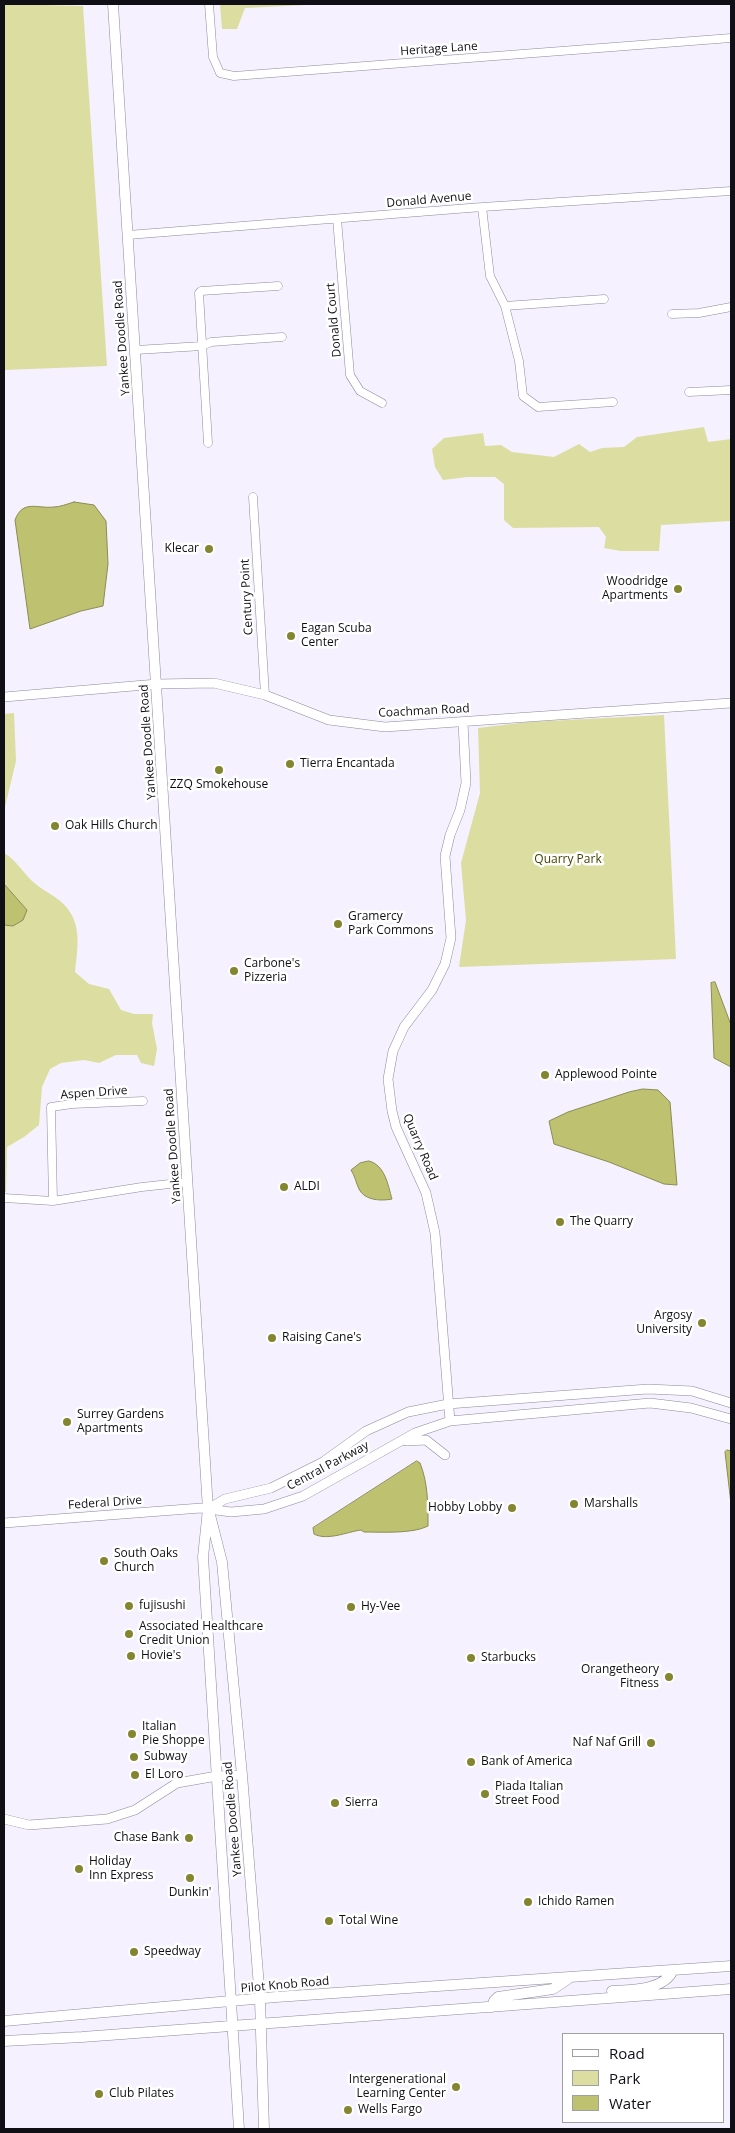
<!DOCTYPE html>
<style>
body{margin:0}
#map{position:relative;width:735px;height:2133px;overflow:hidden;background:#f5f1fe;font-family:"Open Sans",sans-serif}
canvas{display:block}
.frame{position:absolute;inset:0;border:5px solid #110f16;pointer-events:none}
.legend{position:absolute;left:562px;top:2033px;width:162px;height:90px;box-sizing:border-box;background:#fff;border:1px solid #a09fa2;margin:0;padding:6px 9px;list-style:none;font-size:15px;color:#110f16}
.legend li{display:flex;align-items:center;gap:10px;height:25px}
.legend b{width:25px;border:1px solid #a09fa2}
</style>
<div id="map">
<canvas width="735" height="2133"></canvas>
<div class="frame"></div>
<ul class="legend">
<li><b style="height:6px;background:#fff"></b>Road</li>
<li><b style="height:14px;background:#dbdea0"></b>Park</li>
<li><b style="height:14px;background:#bec16f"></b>Water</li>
</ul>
</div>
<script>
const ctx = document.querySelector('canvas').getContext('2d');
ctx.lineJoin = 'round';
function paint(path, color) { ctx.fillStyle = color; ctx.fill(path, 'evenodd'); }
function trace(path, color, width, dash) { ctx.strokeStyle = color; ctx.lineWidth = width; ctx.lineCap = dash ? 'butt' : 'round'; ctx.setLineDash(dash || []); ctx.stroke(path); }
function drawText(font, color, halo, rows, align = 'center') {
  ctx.font = font + ' "Open Sans",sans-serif'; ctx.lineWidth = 5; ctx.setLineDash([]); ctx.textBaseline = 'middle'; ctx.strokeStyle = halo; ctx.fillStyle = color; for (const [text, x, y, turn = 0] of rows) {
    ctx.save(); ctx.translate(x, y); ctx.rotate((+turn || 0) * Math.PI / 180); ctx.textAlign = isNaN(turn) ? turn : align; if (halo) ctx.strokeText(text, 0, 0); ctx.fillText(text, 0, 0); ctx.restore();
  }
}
paint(new Path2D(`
 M4,4L83,6L107,366L4,370Z
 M220,4H326L245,8L237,29H222Z
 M704,427L708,442L731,439V521L661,525L659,551H621L604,548L606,537L599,527L513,528L504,520V484L495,477H467L443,480L435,467L432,449L444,438L483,433L485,446L501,445L512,452L554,457L579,444L590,452L602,448L624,447L637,437Z
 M14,713L16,761L4,811V714Z
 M664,715L676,959L459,967L466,920L461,863L480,793L478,728L528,722Z
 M4,853C15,859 22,871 31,880C39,888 50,893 59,900C83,919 78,945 75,972L89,984L109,989L121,1010L134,1014H153L152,1023L157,1049L154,1066L141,1063L137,1055H116L99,1063L84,1060L61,1063L50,1069L42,1087L39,1125L24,1137L7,1147L6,1192H4V925L13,926L27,910L4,884Z`), '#dbdea0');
const water = new Path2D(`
 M74,502L94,505L106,521L108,564L103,606L81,611L30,629L15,520C23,499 37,509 54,507C60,507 67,504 74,502Z
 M4,884L27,910L23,920L13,926L4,925Z
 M715,982L731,1025V1067L714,1058L711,983Z
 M643,1089L658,1090L670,1102L677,1185L664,1184L609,1162L554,1144L549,1121L568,1112L629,1092Z
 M369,1161C385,1165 388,1185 392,1199C382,1201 365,1201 359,1189C356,1183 355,1176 351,1170L360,1163Z
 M727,1450L731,1451V1504L725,1452Z
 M417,1461L420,1463C428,1483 428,1504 428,1526C413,1534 381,1532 364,1532L361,1530C347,1532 327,1541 314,1534L313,1528Z`);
paint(water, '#bec16f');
trace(water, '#8a8c54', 1);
const minor = new Path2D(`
 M209,4L213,57L220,73L234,76L731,38
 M482,207L490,276L505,306L519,361L523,396L538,407L613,402
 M337,219L350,375L360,391L382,403
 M128,235L482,207L731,191
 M505,306L604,299
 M672,314L699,313L731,307
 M136,350L202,346L211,342L282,337
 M689,392L731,390
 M208,443L199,293L201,291L278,286
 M253,497L265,695
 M4,1198L53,1201L142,1187L188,1182
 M53,1201L51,1107L72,1104L143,1101`);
const tertiary = new Path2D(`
 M4,697L157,684L214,683L265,695L329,720L385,727L731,703
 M450,1421L435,1233L426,1193L396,1127L392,1111L388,1079L393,1051L404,1027L432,990L445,964L451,938L445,856L450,835L460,810L466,783L463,722
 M406,1441L426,1440L445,1455
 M208,1509L225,1499L271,1488L323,1462L366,1431L408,1412L448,1404L648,1389L692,1391L731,1403
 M4,1523L201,1508L231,1512L264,1509L303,1496L415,1433L450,1421L650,1403L691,1408L731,1419
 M4,1819L29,1825L107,1819L135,1810L177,1783L217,1776L242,1775`);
const secondary = new Path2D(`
 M113,4L208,1509L203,1557L239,2129
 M210,1515L222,1562L242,1775L260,1999L264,2129
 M612,1991C632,1990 665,1990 673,1970
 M492,2007L494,2001L498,1997L553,1989L568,1979
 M4,2021L276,1997L731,1966
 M4,2041L82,2037L731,1989`);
trace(minor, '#8e889b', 9);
trace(tertiary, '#8e889b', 10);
trace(secondary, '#8e889b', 11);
trace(minor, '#fff', 8);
trace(tertiary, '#fff', 9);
trace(secondary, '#fff', 10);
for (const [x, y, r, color] of [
 [209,549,5,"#83852f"],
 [678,589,5,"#83852f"],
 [291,636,5,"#83852f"],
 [290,764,5,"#83852f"],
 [219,770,5,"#83852f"],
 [55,826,5,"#83852f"],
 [338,924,5,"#83852f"],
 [234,971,5,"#83852f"],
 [545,1075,5,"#83852f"],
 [284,1187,5,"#83852f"],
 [560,1222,5,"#83852f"],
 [702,1323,5,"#83852f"],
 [272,1338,5,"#83852f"],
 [67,1422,5,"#83852f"],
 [574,1504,5,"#83852f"],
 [512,1508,5,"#83852f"],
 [104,1561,5,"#83852f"],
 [129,1606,5,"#83852f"],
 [351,1607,5,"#83852f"],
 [129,1634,5,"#83852f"],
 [131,1656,5,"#83852f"],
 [471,1658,5,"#83852f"],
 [669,1677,5,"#83852f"],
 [132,1734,5,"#83852f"],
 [651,1743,5,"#83852f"],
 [134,1757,5,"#83852f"],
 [471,1762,5,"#83852f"],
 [135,1775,5,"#83852f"],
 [485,1794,5,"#83852f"],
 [335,1803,5,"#83852f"],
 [189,1838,5,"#83852f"],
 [79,1869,5,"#83852f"],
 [190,1878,5,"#83852f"],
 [528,1902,5,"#83852f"],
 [329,1921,5,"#83852f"],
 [134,1952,5,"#83852f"],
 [456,2087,5,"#83852f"],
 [99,2094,5,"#83852f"],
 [348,2110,5,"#83852f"]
]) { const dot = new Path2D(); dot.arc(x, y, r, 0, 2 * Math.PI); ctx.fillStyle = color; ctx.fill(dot); trace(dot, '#fff', 2); }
drawText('12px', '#110f16', '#fff', [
 ["Heritage Lane",439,49,-4],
 ["Donald Avenue",429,200,-5],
 ["Donald Court",334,320,-95],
 ["Yankee Doodle Road",122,338,-94],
 ["Century Point",247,597,-93],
 ["Coachman Road",424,711,-3],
 ["Yankee Doodle Road",148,742,-94],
 ["Aspen Drive",94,1093,-4],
 ["Yankee Doodle Road",173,1146,-94],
 ["Quarry Road",420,1147,67],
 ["Central Parkway",328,1466,-28],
 ["Federal Drive",105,1503,-4],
 ["Yankee Doodle Road",233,1819,-95],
 ["Pilot Knob Road",285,1985,-5]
]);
drawText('12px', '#110f16', '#fff', [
 ["Klecar",199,549,"right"],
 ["Woodridge",668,582,"right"],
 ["Apartments",668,596,"right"],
 ["Eagan Scuba",301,629],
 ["Center",301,643],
 ["Tierra Encantada",300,764],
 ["ZZQ Smokehouse",219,785,"center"],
 ["Oak Hills Church",65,826],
 ["Gramercy",348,917],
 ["Park Commons",348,931],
 ["Carbone's",244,964],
 ["Pizzeria",244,978],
 ["Applewood Pointe",555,1075],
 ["ALDI",294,1187],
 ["The Quarry",570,1222],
 ["Argosy",692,1316,"right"],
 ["University",692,1330,"right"],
 ["Raising Cane's",282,1338],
 ["Surrey Gardens",77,1415],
 ["Apartments",77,1429],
 ["Marshalls",584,1504],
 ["Hobby Lobby",502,1508,"right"],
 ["South Oaks",114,1554],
 ["Church",114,1568],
 ["fujisushi",139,1606],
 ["Hy-Vee",361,1607],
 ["Associated Healthcare",139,1627],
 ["Credit Union",139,1641],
 ["Hovie's",141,1656],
 ["Starbucks",481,1658],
 ["Orangetheory",659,1670,"right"],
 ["Fitness",659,1684,"right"],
 ["Italian",142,1727],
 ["Pie Shoppe",142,1741],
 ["Naf Naf Grill",641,1743,"right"],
 ["Subway",144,1757],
 ["Bank of America",481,1762],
 ["El Loro",145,1775],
 ["Piada Italian",495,1787],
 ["Street Food",495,1801],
 ["Sierra",345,1803],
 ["Chase Bank",179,1838,"right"],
 ["Holiday",89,1862],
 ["Inn Express",89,1876],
 ["Dunkin'",190,1893,"center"],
 ["Ichido Ramen",538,1902],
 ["Total Wine",339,1921],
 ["Speedway",144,1952],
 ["Intergenerational",446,2080,"right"],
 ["Learning Center",446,2094,"right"],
 ["Club Pilates",109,2094],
 ["Wells Fargo",358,2110]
], 'left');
drawText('12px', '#444502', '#fff', [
 ["Quarry Park",568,860]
]);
</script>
